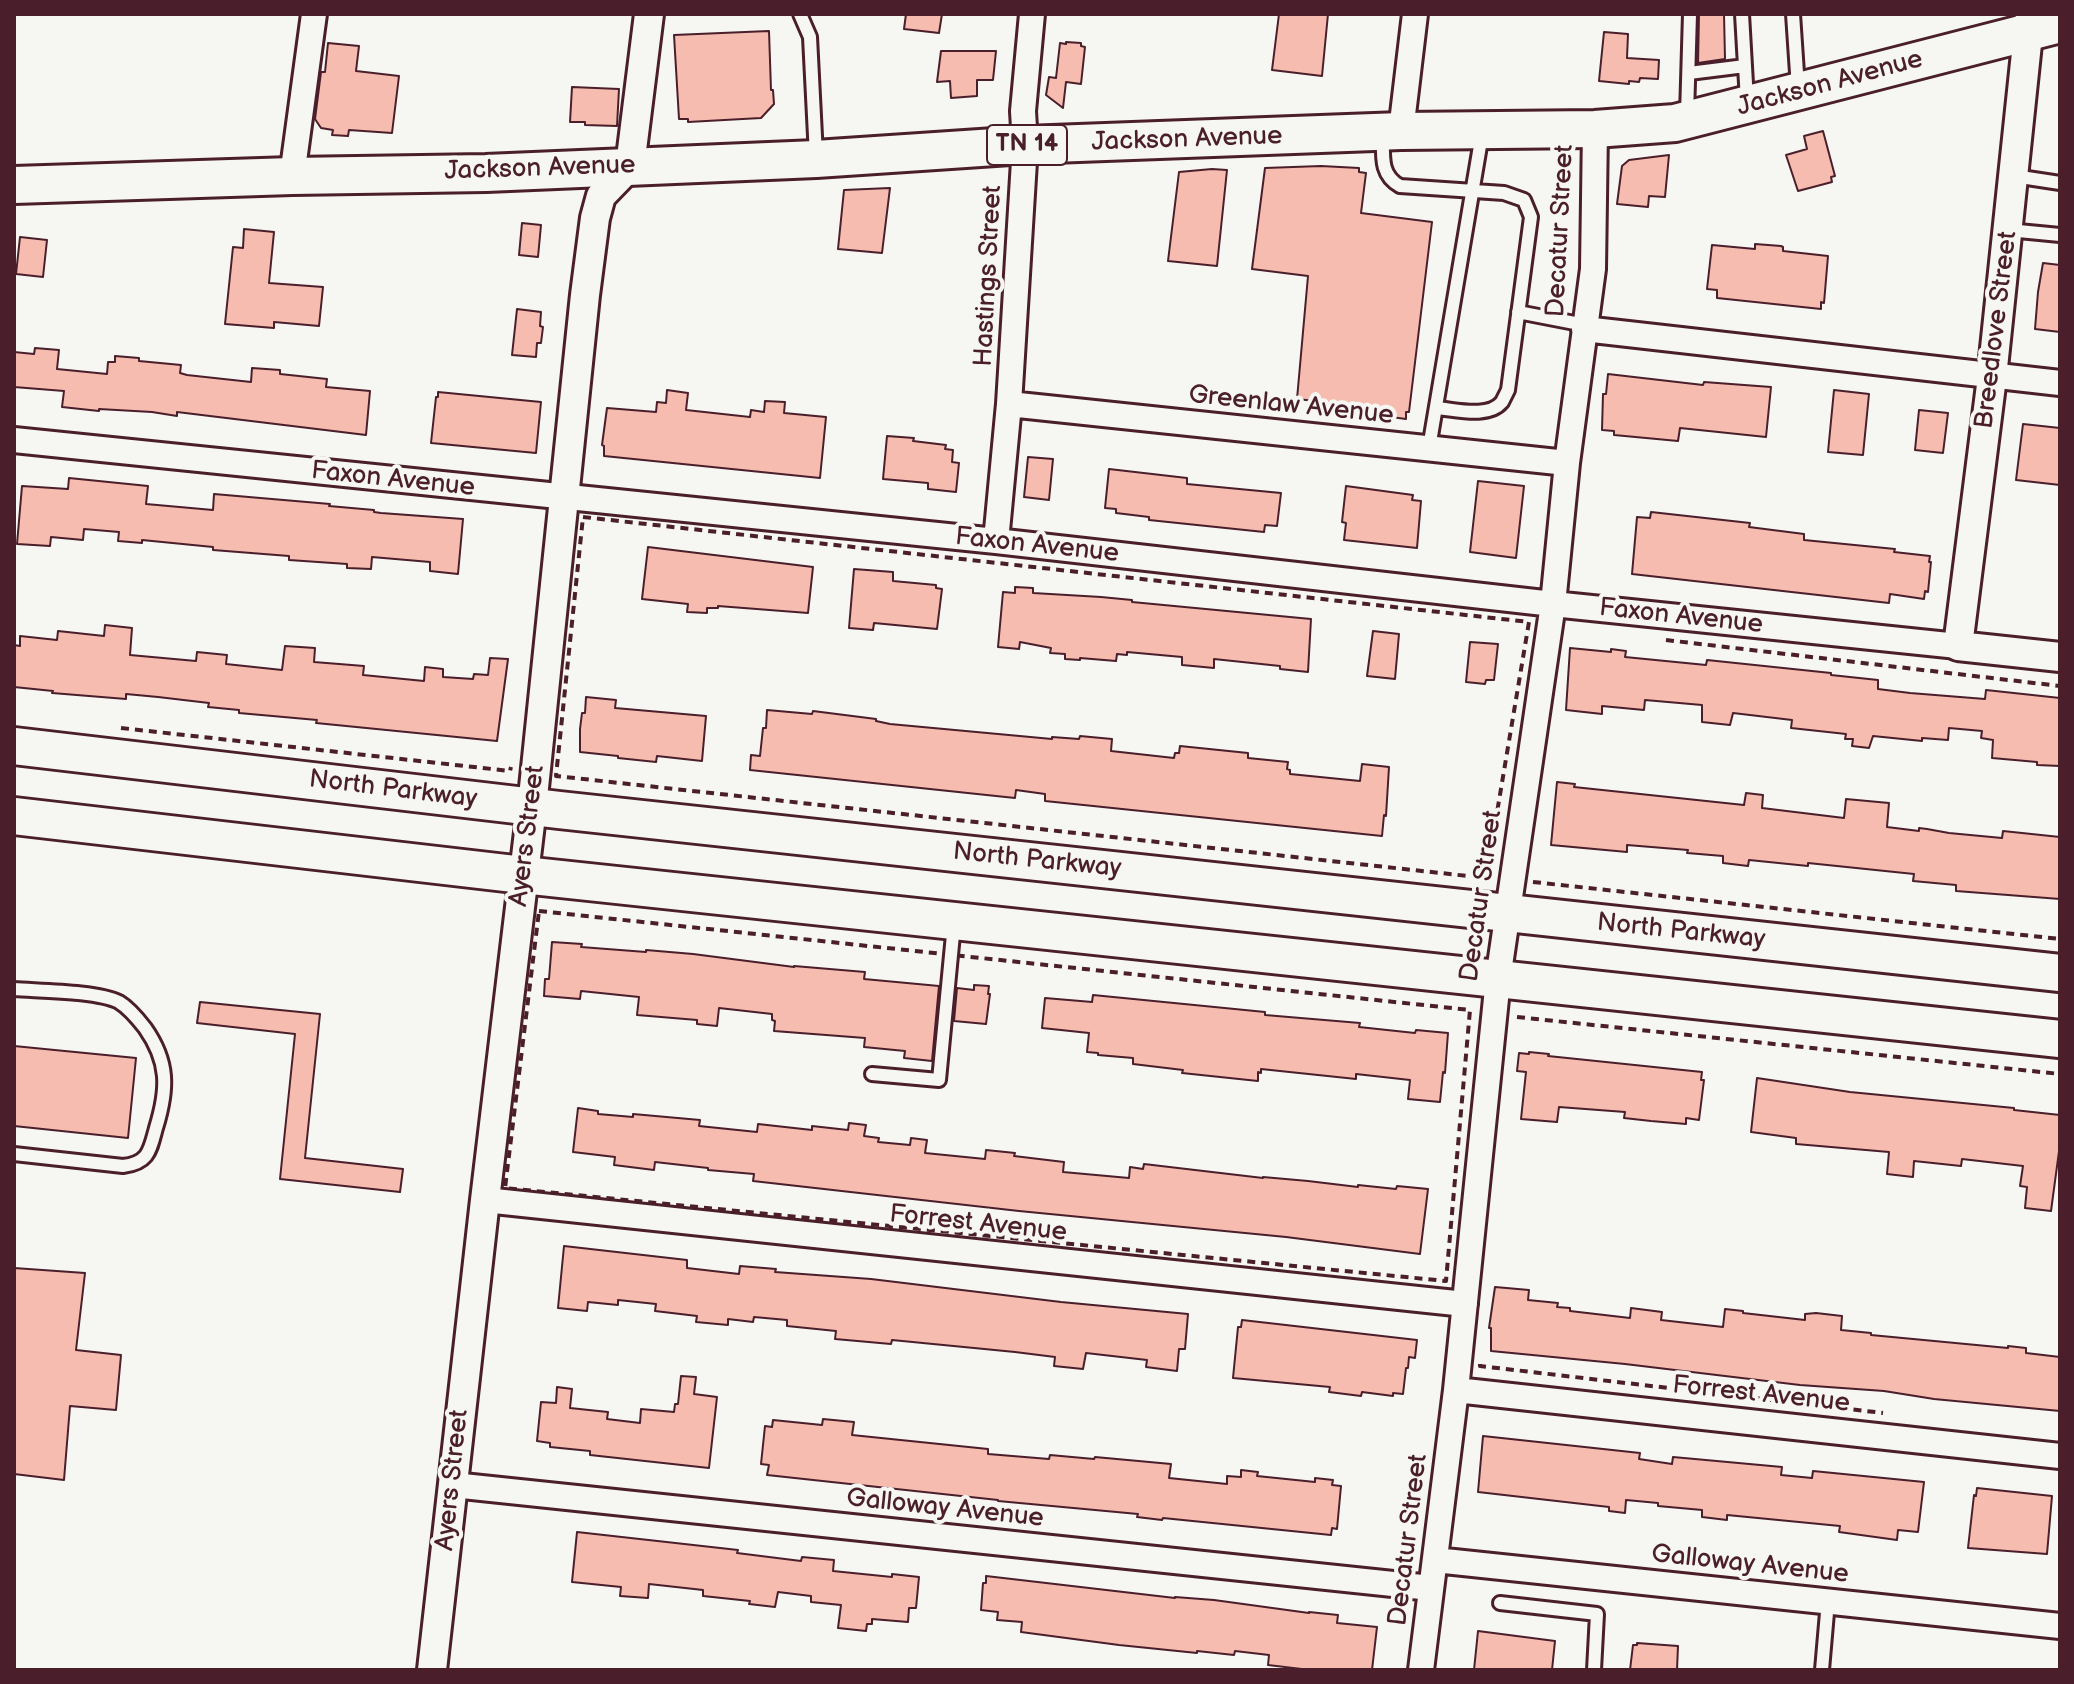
<!DOCTYPE html>
<style>
body{margin:0}
#map{position:relative;width:2074px;height:1684px;overflow:hidden;background:#f6f6f2;font-family:"Balsamiq Sans",sans-serif}
canvas{display:block}
.frame{position:absolute;inset:0;border:16px solid #4a1f2b;pointer-events:none}
</style>
<div id="map">
<canvas width="2074" height="1684"></canvas>
<div class="frame"></div>
</div>
<script>
const ctx = document.querySelector('canvas').getContext('2d');
ctx.lineJoin = 'round';
function paint(path, color) { ctx.fillStyle = color; ctx.fill(path, 'evenodd'); }
function trace(path, color, width, dash) { ctx.strokeStyle = color; ctx.lineWidth = width; ctx.lineCap = dash ? 'butt' : 'round'; ctx.setLineDash(dash || []); ctx.stroke(path); }
function drawText(font, color, halo, rows, align = 'center') {
  ctx.font = font + ' "Balsamiq Sans",sans-serif'; ctx.lineWidth = 8; ctx.setLineDash([]); ctx.textBaseline = 'middle'; ctx.strokeStyle = halo; ctx.fillStyle = color; for (const [text, x, y, turn = 0] of rows) {
    ctx.save(); ctx.translate(x, y); ctx.rotate((+turn || 0) * Math.PI / 180); ctx.textAlign = isNaN(turn) ? turn : align; if (halo) ctx.strokeText(text, 0, 0); ctx.fillText(text, 0, 0); ctx.restore();
  }
}
const building = new Path2D(`
 M906,14H942L939,33L904,29Z
 M1279,14H1328L1322,76L1272,70Z
 M1699,14H1724L1725,59L1698,63Z
 M769,31L771,90H773L774,104L761,118L688,122V119H679L674,35Z
 M1604,32L1628,34L1627,58L1659,60L1658,79L1640,78L1639,82L1629,81V84L1599,81Z
 M1066,42L1081,43V46L1085,47L1081,84L1066,82L1063,108L1046,95L1049,77L1056,78L1060,43L1066,44Z
 M328,43L359,46L356,71L399,76L392,133L349,130L348,136L332,135L333,130L321,128L315,119L321,72H325Z
 M941,51H996L993,80H977V96L951,98L950,81L937,82Z
 M572,87L619,89L617,126L585,125V122H570Z
 M1823,131L1835,176L1831,177L1832,182L1798,191L1786,155L1807,149L1804,136Z
 M1669,155L1665,197L1649,196L1648,207L1617,204L1622,166L1629,160Z
 M1321,166L1359,168V172L1366,173L1361,213L1432,222L1409,412H1406V419L1368,414L1369,407L1297,399L1308,276L1252,269L1265,168Z
 M1212,169L1227,170L1217,266L1168,261L1179,172Z
 M890,188L882,253L838,249L844,190Z
 M522,223L541,225L538,257L519,255Z
 M244,229L274,232L269,283L323,287L319,326L274,322V328L225,324L233,247L243,248Z
 M20,237L47,240L43,277L16,274Z
 M1755,244L1781,246L1783,247V251L1828,256L1824,303L1821,302V309L1717,298V290L1707,289L1712,245L1755,249Z
 M2043,263L2060,265V332L2035,329L2038,292Z
 M517,309L541,312L540,326L543,327L541,343H537L536,357L512,355Z
 M35,348L59,350L57,369L107,374L108,362H115V356L139,358V361L181,365L180,373L187,375L251,382L252,368L280,370V374L327,379L326,387L370,391L366,435L177,412V416L152,412L99,409V411L62,407L64,391L14,387V352L34,354Z
 M1608,374L1703,385L1704,382L1771,387L1766,437L1680,428L1678,441L1614,435V431L1602,430L1603,394H1606Z
 M667,390L688,393L686,410L750,417L751,410L764,412L765,401L785,402L784,413L826,417L820,478L604,456V446L602,445L607,408L656,412L657,402L666,403Z
 M1834,390L1869,394L1863,455L1828,452Z
 M438,392L541,402L536,453L431,443L436,397H438Z
 M1919,410L1948,413L1943,453L1915,450Z
 M2023,424L2060,428V485L2016,480Z
 M887,436L914,438L913,441L946,445L945,449L953,450L952,462L959,463L956,492L928,489V483L883,479Z
 M1028,457L1053,459L1049,500L1024,497Z
 M1109,469L1187,478V484L1281,493L1277,526L1265,525L1264,532L1149,520V517L1116,513V509L1105,508Z
 M69,478L148,486L146,504L213,510L214,494L330,504L329,506L374,510V512L381,513L463,519L458,574L430,571V562L372,557L371,569L347,568V564L289,560V556L213,550V547L142,540V543L118,541L119,532L84,529L83,540L51,537L50,546L17,544L22,486L68,489Z
 M1478,481L1524,486L1516,558L1470,552Z
 M1346,486L1413,495L1412,500L1421,501L1417,548L1344,540L1346,523L1342,522Z
 M1651,512L1750,523L1749,527L1804,534V540L1895,549L1894,552L1930,556L1929,562H1931L1928,592L1925,591L1924,599L1890,594L1889,603L1632,574L1637,517L1650,518Z
 M648,547L813,567L808,613L718,606V608H707V613L687,612L688,604L642,599Z
 M854,569L893,572V581L936,585V588L942,589L937,629L874,623L873,630L849,628Z
 M1015,587L1033,588V593L1101,597L1132,600V602L1311,619L1308,672L1280,669V666L1214,659V668L1182,665V657L1127,652V655L1117,654L1116,661L1080,658V660L1065,659V654L1050,653L1051,648L1020,642L1019,649L998,647L1003,592L1015,593Z
 M105,625L132,628L130,655L196,661L197,652L227,655L226,664L282,670L285,646L315,648L314,662L364,666L363,675L424,681L425,667L443,669V677L473,679L474,674L488,675L490,658L508,659L497,741L316,723L317,720L239,713V710L208,707L209,703L158,697L126,694V699L52,693L53,691L14,687V645L20,646V636L57,640L58,631L104,636Z
 M1373,631L1399,634L1395,679L1367,676Z
 M1470,642L1498,644L1494,680H1486L1485,684L1466,682Z
 M1570,648L1611,652V649L1626,651L1625,657L1706,665L1707,660L1831,673V675L1878,680V689L1910,693L1985,699L1986,690L2060,698V766L2037,765V762L1992,758L1993,740L1981,738L1982,731L1949,728L1948,740L1922,738V741L1873,736L1869,748L1852,746L1853,739H1845L1846,734L1791,728L1792,720L1733,713L1730,725L1702,722V705L1645,700L1644,710L1602,706V714L1566,710Z
 M586,697L616,700L615,708L706,716L702,761L657,756L656,762L618,758V756L580,752V729L582,713H585Z
 M767,710L812,714L813,711L876,719V721L890,724L1052,739V737L1079,739L1080,736L1112,739L1111,751L1174,758L1175,753H1179L1180,746L1248,753V758L1288,762L1287,769L1290,770V774L1360,781L1362,764L1389,767L1386,816L1384,815L1382,836L1045,801V794L1016,790L1015,798L750,770L751,755L760,756L763,728H766Z
 M1557,782L1575,784L1574,787L1744,805L1746,793L1763,795L1762,808L1844,818L1846,799L1889,803L1887,827L1919,831V828L1927,829L1949,833L2002,838L2003,831L2060,837V899L1956,891V885L1913,881L1914,874L1808,863V866L1749,860L1748,866L1723,863V856L1687,853L1688,850L1627,845V852L1551,845Z
 M552,942L582,944L581,947L646,952V950L693,954L794,967V966L865,972L864,979L939,986L932,1061L904,1058L905,1051L864,1047L865,1038L774,1031L775,1021L772,1020V1014L719,1008L717,1026L697,1024V1020L637,1015L639,997L581,991L580,999L544,996L545,979H549Z
 M974,985L989,986L988,994H990L986,1024L954,1021L957,988L974,990Z
 M1093,995L1265,1012V1015L1360,1023L1359,1027L1415,1033L1416,1030L1448,1033L1445,1073L1443,1072L1440,1102L1408,1099L1410,1080L1356,1074V1079L1261,1069V1073L1258,1072V1081L1182,1073L1183,1070L1133,1064V1058L1098,1055V1053L1087,1052L1089,1033L1042,1028L1045,998L1092,1002Z
 M200,1002L320,1014L305,1158L403,1169L400,1192L280,1179L295,1034L197,1023Z
 M14,1046L136,1058L128,1138L14,1126Z
 M1529,1052L1549,1054L1548,1056L1702,1072L1701,1080H1704L1699,1120L1686,1118V1124L1651,1121L1624,1118L1625,1112L1559,1107L1557,1122L1521,1119L1526,1072L1517,1071L1519,1053L1529,1054Z
 M1757,1078L1850,1092L2014,1108V1110L2060,1115V1144L2051,1211L2025,1208L2027,1187L2020,1186L2023,1166L1962,1159L1961,1166L1914,1161L1913,1177L1887,1174L1889,1152L1796,1144V1138L1751,1132Z
 M578,1108L598,1111V1114L633,1117V1114L700,1120L699,1126L757,1132L758,1124L812,1130V1126L848,1130L849,1123L866,1125L864,1136L879,1138L878,1142L910,1145L911,1138L927,1140L925,1153L985,1159L986,1150L1015,1153L1014,1156L1064,1162L1063,1172L1129,1178L1130,1167L1143,1169L1144,1164L1263,1178V1177L1308,1181L1358,1187V1185L1396,1189L1397,1186L1428,1189L1420,1254L1286,1237L1019,1211L753,1181L754,1174L708,1170V1168L655,1162L654,1170L614,1165L615,1157L573,1152Z
 M564,1246L687,1260V1268L739,1274L740,1266L776,1269L775,1272L871,1279L1061,1302L1188,1314L1185,1349H1179L1177,1371L1146,1367L1147,1360L1086,1353L1083,1369L1054,1366L1055,1357L1015,1352L892,1340L891,1344L835,1339L836,1331L787,1326V1320L754,1317L753,1322L728,1319V1325L696,1322L697,1316L655,1311L656,1304L618,1300V1305L588,1302L587,1311L558,1308Z
 M14,1268L85,1273L76,1350L121,1355L116,1410L70,1406L64,1480L14,1474Z
 M1495,1287L1529,1290L1528,1300L1558,1303L1557,1307L1570,1308V1311L1630,1318L1631,1308L1662,1312L1661,1320L1723,1327L1725,1309L1743,1311V1313L1805,1320V1314L1816,1313L1842,1316L1841,1330L1871,1333V1335L2008,1348V1346L2026,1348V1353L2060,1357V1411L1934,1399L1884,1391L1800,1385L1625,1364L1491,1351V1328H1489Z
 M1242,1320L1417,1340L1415,1358L1409,1357L1408,1368H1406L1403,1394L1393,1393V1396L1362,1392L1361,1396L1329,1392L1330,1387L1233,1378L1238,1327H1241Z
 M681,1376L696,1377L694,1394L717,1397L709,1468L590,1455V1451L550,1447V1443L537,1441L541,1402L556,1403L557,1387L572,1389L570,1408L608,1412L607,1419L640,1423L641,1409L674,1412L675,1404H678Z
 M823,1419L854,1422L852,1435L988,1449V1454L1049,1459L1050,1455L1094,1459L1095,1457L1171,1464L1169,1478L1227,1484V1476L1241,1477V1470L1258,1472L1257,1476L1315,1482V1478L1333,1480L1332,1485L1341,1486L1337,1529L1332,1528L1331,1535L1163,1518L1162,1520L1137,1517L1138,1514L998,1501V1500L767,1475L769,1465L761,1464L765,1426L772,1427L773,1420L822,1425Z
 M1483,1436L1640,1453L1639,1459L1672,1464L1673,1457L1782,1467L1781,1475L1812,1478L1813,1471L1924,1482L1918,1532L1898,1530L1897,1540L1839,1532L1840,1526L1727,1515V1520L1702,1517V1510L1658,1506V1503L1626,1500L1625,1513L1609,1511V1507L1478,1492Z
 M1977,1488L2052,1496L2047,1554L1968,1548L1974,1495L1976,1496Z
 M577,1532L738,1550L737,1553L801,1561L802,1557L834,1560L833,1571L892,1577V1574L919,1577L916,1608H909L908,1622L872,1619V1624H867L866,1631L838,1628L841,1605L811,1602V1596L778,1592L775,1607L749,1604L750,1601L703,1596V1590L649,1584L648,1598L620,1596L621,1587L572,1582Z
 M986,1576L1175,1598V1597L1214,1600L1309,1613V1612L1338,1615L1337,1623L1377,1627L1372,1670H1310L1268,1665L1269,1655L1235,1651L1234,1655L1197,1651V1653L1119,1645L1021,1632L1022,1622L997,1620L998,1612L981,1610L983,1583H986Z
 M1478,1631L1555,1641L1552,1670H1474Z
 M1637,1643L1678,1646L1677,1670H1630L1633,1645H1637Z`);
paint(building, '#f6bcb0');
trace(building, '#4a1f2b', 2);
const service = new Path2D(`
 M800,14L810,37L816,156
 M1742,14L1747,101
 M1793,14L1798,88
 M1689,73L1745,66
 M1687,115L1690,14
 M1383,136C1383,156 1380,175 1400,186L1504,193L1524,200L1531,217L1508,390C1506,394 1504,398 1502,402C1488,419 1454,409 1436,408
 M2014,176L2060,183
 M2008,230L2060,235
 M1518,312L1585,325
 M1429,448L1482,134
 M14,989C40,991 97,991 119,1002C129,1008 138,1019 145,1028C169,1062 168,1089 156,1128C150,1150 149,1163 123,1166L14,1154
 M872,1074L939,1080L954,924
 M1500,1603L1597,1614L1594,1670
 M1822,1670L1828,1601`);
const minor = new Path2D(`
 M1401,131L1415,14
 M292,176L314,14
 M1584,329L2060,383
 M1009,404L1567,463
 M14,440L996,541L1553,604L1958,646
 M996,541L1009,404L1025,145L1023,111L1032,14
 M485,1200L1465,1304
 M1456,1390L2060,1456
 M453,1485L1431,1588
 M1435,1560L2060,1626
 M1421,1670L1456,1390L1498,979L1553,604L1567,463L1593,269L1595,129`);
const tertiary = new Path2D(`
 M2030,15L1992,377L1958,646L2060,657
 M432,1670L485,1200L532,807L585,295L595,218L601,196L630,166L649,14`);
const primary = new Path2D(`
 M14,185L292,176L486,173L816,159L1025,145L1401,131L1595,129L1675,123L2060,24
 M14,746L559,810L2060,973
 M14,816L523,875L2060,1039`);
trace(service, '#4a1f2b', 18);
trace(minor, '#4a1f2b', 30);
trace(tertiary, '#4a1f2b', 34);
trace(primary, '#4a1f2b', 42);
trace(new Path2D(`
 M583,517L1529,622L1486,878L556,776Z
 M1666,640L2060,686
 M121,728L510,771L511,767
 M1533,882L2060,939
 M539,911L1470,1010L1446,1281L505,1188Z
 M1517,1017L2060,1074
 M1480,1364V1366L1883,1413`), '#4a1f2b', 4, [8, 6]);
trace(service, '#f6f6f2', 12);
trace(minor, '#f6f6f2', 24);
trace(tertiary, '#f6f6f2', 28);
trace(primary, '#f6f6f2', 36);
for (const [x, y, w] of [
 [1027,145,80]
]) { const box = new Path2D(); box.roundRect(x - w / 2, y - 20, w, 40, 6); ctx.fillStyle = '#f6f6f2'; ctx.fill(box); trace(box, '#4a1f2b', 2); }
drawText('bold 24px', '#4a1f2b', null, [
 ["TN 14",1027,145]
]);
drawText('26px', '#4a1f2b', '#f6f6f2', [
 ["Jackson Avenue",1830,84,-15],
 ["Jackson Avenue",1187,140,-2],
 ["Jackson Avenue",540,169,-2],
 ["Decatur Street",1561,231,-87],
 ["Hastings Street",989,276,-87],
 ["Breedlove Street",1997,330,-83],
 ["Greenlaw Avenue",1291,406,6],
 ["Faxon Avenue",393,480,6],
 ["Faxon Avenue",1037,546,6],
 ["Faxon Avenue",1681,617,6],
 ["North Parkway",393,790,7],
 ["Ayers Street",528,836,-83],
 ["North Parkway",1037,861,6],
 ["Decatur Street",1482,896,-82],
 ["North Parkway",1681,932,6],
 ["Forrest Avenue",978,1224,6],
 ["Forrest Avenue",1761,1395,6],
 ["Ayers Street",453,1480,-84],
 ["Galloway Avenue",945,1509,6],
 ["Decatur Street",1409,1540,-83],
 ["Galloway Avenue",1750,1565,6]
]);
</script>
